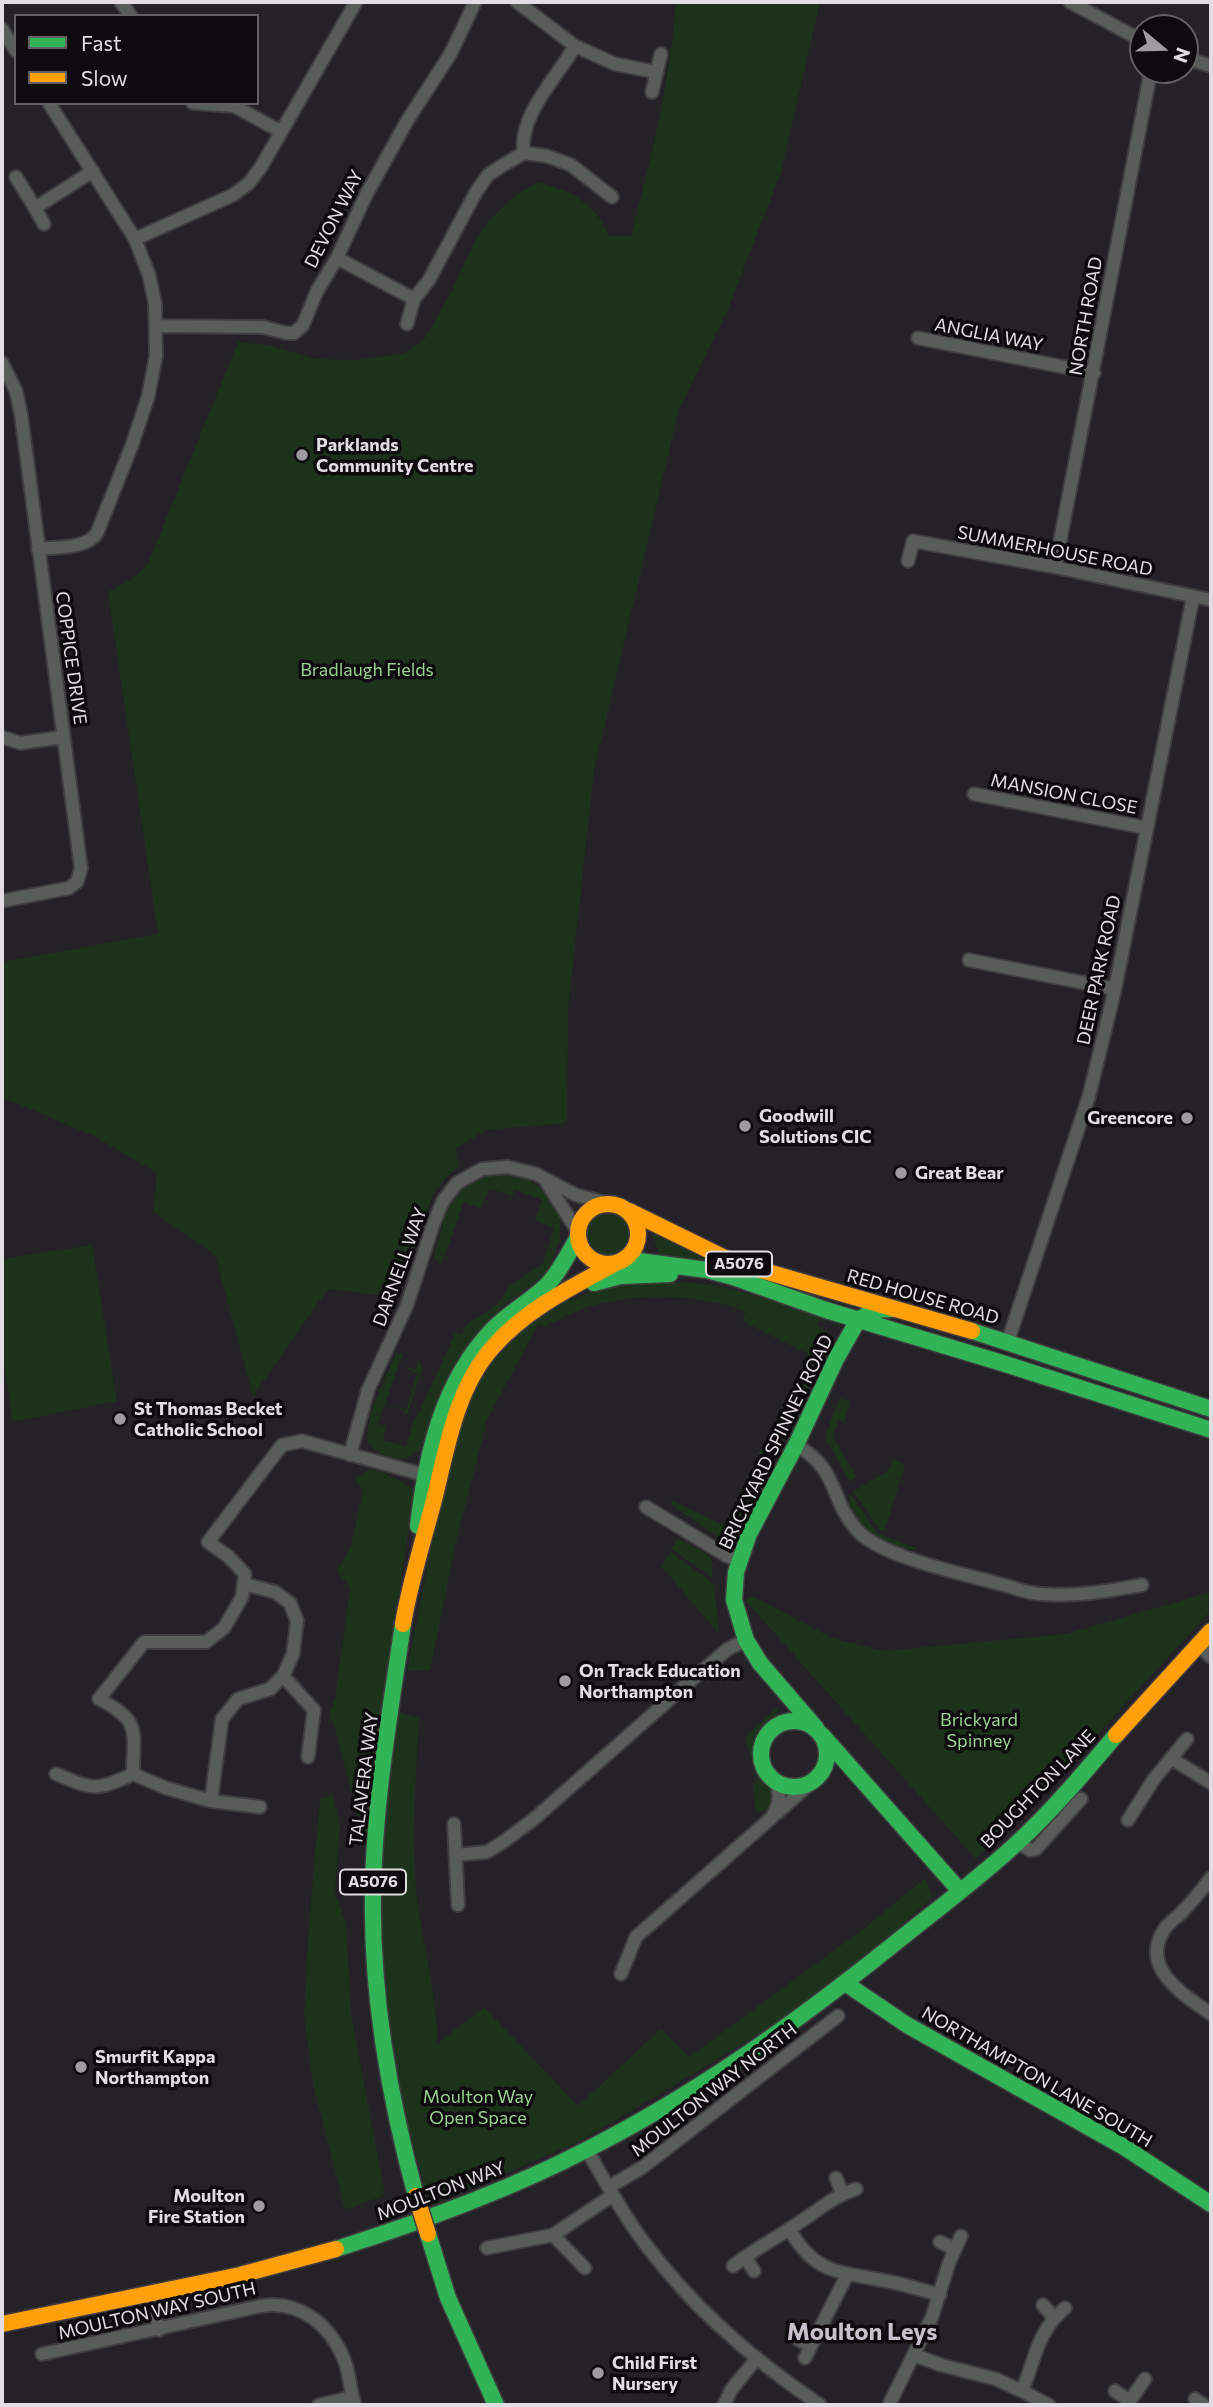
<!DOCTYPE html>
<style>
body{margin:0}
#map{position:relative;width:1213px;height:2407px;overflow:hidden;background:#252227;font-family:Commissioner,sans-serif}
canvas{display:block}
.frame{position:absolute;inset:0;border:4px solid #e1dde2;pointer-events:none}
.legend{position:absolute;left:14px;top:14px;width:245px;height:91px;box-sizing:border-box;background:#0e0b0e;border:2px solid #625f63;margin:0;padding:9px 12px;list-style:none;font-size:21px;color:#e1dde2}
.legend li{display:flex;align-items:center;gap:14px;height:35px}
.legend b{width:35px;border:2px solid #625f63}
.north{position:absolute;left:1129px;top:14px;width:70px;height:70px;box-sizing:border-box;background:#0e0b0e;border:2px solid #625f63;border-radius:50%;rotate:109deg;font-size:19px;font-weight:700;line-height:28px;text-align:center;color:#e1dde2}
.north::after{content:'';display:block;margin:auto;width:24px;height:32px;background:#9f9ca1;clip-path:polygon(50% 0,100% 100%,50% 72%,0 100%)}
</style>
<div id="map">
<canvas width="1213" height="2407"></canvas>
<div class="frame"></div>
<ul class="legend">
<li><b style="height:9px;background:#30b455"></b>Fast</li>
<li><b style="height:9px;background:#ff9f0a"></b>Slow</li>
</ul>
<div class="north">N</div>
</div>
<script>
const ctx = document.querySelector('canvas').getContext('2d');
ctx.lineJoin = 'round';
function paint(path, color) { ctx.fillStyle = color; ctx.fill(path, 'evenodd'); }
function trace(path, color, width, dash) { ctx.strokeStyle = color; ctx.lineWidth = width; ctx.lineCap = dash ? 'butt' : 'round'; ctx.setLineDash(dash || []); ctx.stroke(path); }
function drawText(font, color, halo, rows, align = 'center') {
  ctx.font = font + ' Commissioner,sans-serif'; ctx.lineWidth = 7; ctx.setLineDash([]); ctx.textBaseline = 'middle'; ctx.strokeStyle = halo; ctx.fillStyle = color; for (const [text, x, y, turn = 0] of rows) {
    ctx.save(); ctx.translate(x, y); ctx.rotate((+turn || 0) * Math.PI / 180); ctx.textAlign = isNaN(turn) ? turn : align; if (halo) ctx.strokeText(text, 0, 0); ctx.fillText(text, 0, 0); ctx.restore();
  }
}
paint(new Path2D(`
 M676,2H820L781,172L728,309L679,409L594,770L568,1009L567,1123L486,1130L455,1149L459,1166L445,1179L433,1194L396,1297L328,1289L253,1396L215,1255L153,1212L157,1173L94,1136L2,1097V962L158,934L108,592L132,579L148,564L238,342L268,345L316,359L358,360L404,353L423,341L449,297L475,241L489,220L517,194L538,182C568,189 599,205 608,236H631C651,159 670,82 676,2Z
 M495,1173L522,1177L548,1192L561,1217L559,1242L547,1273L501,1308L467,1345L439,1397L421,1448C408,1466 380,1458 368,1443C364,1417 386,1377 396,1354H403L385,1404L406,1410L417,1374L401,1365L416,1370L419,1360L422,1369L408,1413L404,1415L405,1410L384,1405L378,1424L386,1426L383,1440L406,1446L414,1419L419,1413L455,1333L462,1335L466,1325L498,1304L509,1286L543,1263L554,1228L535,1221L542,1200L515,1190L512,1196L489,1188L481,1209L464,1202L441,1265L434,1257C447,1215 444,1186 495,1173Z
 M585 1233a23 23 0 1 1 46 0a23 23 0 1 1-46 0Z
 M649,1226L711,1258L709,1266L661,1258Z
 M92,1245L117,1401L13,1422L2,1355V1259Z
 M651,1281C675,1282 698,1282 722,1287C761,1296 798,1311 837,1319L840,1327L820,1317L817,1325L832,1335V1344L792,1418L782,1448L762,1482L723,1541L672,1505L671,1500L724,1525L808,1354L742,1321L746,1311C698,1295 644,1292 595,1305C578,1309 561,1319 545,1326L538,1324L487,1420L457,1538L430,1670L407,1671C420,1604 432,1537 448,1471C455,1439 463,1399 483,1371C522,1314 584,1286 651,1281Z
 M809,1393L811,1394L796,1425L788,1449L740,1536L734,1542L723,1546L764,1487L785,1448L794,1419Z
 M839,1398L850,1401L844,1423L838,1421L833,1437L857,1477L850,1482L825,1438Z
 M893,1459L905,1465L884,1532L879,1530L853,1492L887,1471Z
 M370,1470L381,1472L414,1488L365,1844L336,1732L329,1714L335,1699L350,1588L337,1571L351,1546L363,1490L355,1480L363,1472Z
 M851,1494L877,1533L919,1549C896,1553 838,1521 851,1494Z
 M678,1538L711,1557L713,1578L671,1549Z
 M670,1551L714,1584L719,1634L662,1567Z
 M1211,1592V1610L1078,1756L976,1859L745,1600L754,1597L832,1638L883,1651L1066,1634Z
 M778,1707C778,1724 757,1733 757,1752C757,1767 771,1773 775,1786C776,1791 775,1798 775,1803L768,1810L756,1811L753,1785L757,1781L745,1737Z
 M398,1712L419,1718C416,1780 410,1844 418,1906C424,1952 438,1997 437,2044L484,2007L578,2106L661,2029L689,2057L866,1927L925,1878L933,1897L880,1945L783,2019L703,2068L580,2141L430,2206L401,2101L383,1970L380,1860Z
 M333,1795L340,1826L335,1892L346,1923L351,2014L385,2195L345,2210L313,2083L304,2016L309,1923L320,1799Z`), '#1d321a');
const street = new Path2D(`
 M121,2L131,16
 M517,2L575,46L615,64L656,72
 M1070,2L1143,41
 M2,29L16,51
 M1185,58L1211,66
 M652,92L661,54
 M193,103L234,106L280,131
 M524,153C518,115 557,78 575,46
 M16,177L35,208
 M44,224L35,208L93,171
 M135,239L233,195L249,183L261,167L356,2
 M337,258L414,299
 M407,324L414,299L429,280L476,192L488,175L503,165L524,153L547,156L571,165L612,197
 M157,326L263,327L286,333H294L303,325L317,291L337,258L366,195L407,121L451,53L475,2
 M918,338L1094,373
 M2,363L16,391L21,414L81,868L77,882L69,888L2,901
 M38,549C56,547 87,549 97,533L132,445L148,397L156,356L155,303L149,275L135,239L49,103
 M908,561L913,541L1055,567L1211,600
 M1055,567L1151,70
 M2,737L20,743L64,737
 M974,794L1147,828
 M969,960L1115,989
 M547,1183L578,1232
 M1008,1341L1089,1096L1115,989L1193,597
 M796,1445C840,1470 829,1499 857,1530C880,1557 964,1574 1000,1584C1013,1587 1028,1594 1042,1594C1076,1597 1108,1591 1142,1585
 M350,1455L368,1390L407,1305L434,1222L443,1201L457,1183L482,1169L508,1167L536,1174L576,1195L607,1203
 M646,1507L727,1556L739,1560
 M1198,1644L1211,1657
 M283,1676L314,1710L308,1757
 M1172,1759L1211,1783
 M56,1774C94,1790 96,1791 133,1774C133,1731 142,1721 99,1699L144,1642H206L224,1628L242,1597L245,1574L229,1557L208,1542L282,1445L302,1441L425,1475
 M133,1774L166,1788L211,1801L260,1807
 M211,1801L222,1719L238,1699L270,1689L283,1676L293,1654L297,1621L290,1603L275,1592L244,1584
 M772,1817C779,1805 781,1795 776,1782
 M1128,1820L1154,1779L1187,1739
 M454,1824L458,1905
 M1017,1842L1030,1850L1036,1849L1081,1799
 M456,1855L487,1852L503,1842L534,1819L696,1676L728,1649L746,1640
 M1211,1878C1202,1889 1193,1901 1183,1911C1177,1918 1169,1922 1164,1930C1139,1968 1185,1996 1211,2014
 M621,1974L636,1937L812,1782
 M587,2150C605,2181 622,2213 643,2241C691,2306 753,2360 820,2405
 M836,2178L842,2193
 M609,2187L643,2167L838,2016
 M789,2229C816,2275 838,2271 886,2281C904,2284 922,2290 940,2295
 M553,2235L585,2268
 M940,2242L955,2249
 M487,2248L553,2235L613,2195
 M745,2257L754,2271
 M733,2266C756,2248 780,2236 803,2220C821,2208 836,2195 856,2189
 M151,2295L159,2330
 M1043,2305L1054,2318
 M797,2339L811,2346
 M42,2354L256,2307C297,2298 330,2323 345,2362C350,2376 350,2391 355,2405
 M914,2355L941,2365L996,2379L1022,2391C1036,2358 1036,2333 1065,2308
 M805,2358L847,2275
 M1022,2391L1049,2405
 M1115,2391L1130,2401
 M1195,2399L1204,2405
 M319,2405L352,2397
 M724,2405L731,2390L757,2358
 M889,2405L932,2317L949,2263L961,2236
 M1127,2405L1145,2379`);
const fast = new Path2D(`
 M624,1259L707,1270L733,1277L826,1310L1002,1363L1211,1430
 M594,1283L621,1276L670,1274
 M972,1331L1211,1409
 M418,1526C426,1455 442,1383 492,1330C508,1313 529,1302 546,1286C560,1272 568,1254 578,1237
 M403,1624C390,1713 374,1803 373,1893C371,1996 389,2097 416,2196
 M761 1754a33 33 0 1 1 66 0a33 33 0 1 1-66 0Z
 M816,1728L760,1663L746,1640L734,1600L736,1572L749,1534L796,1445L836,1359L858,1320L874,1310L893,1309
 M822,1735L960,1891
 M845,1983L907,2025L1124,2147L1211,2204
 M428,2234L448,2298L496,2405
 M336,2249C421,2222 507,2191 586,2150C695,2095 794,2024 889,1948C931,1914 976,1881 1016,1844C1052,1811 1084,1773 1116,1735`);
const slow = new Path2D(`
 M578 1234a30 30 0 1 1 60 0a30 30 0 1 1-60 0Z
 M629,1211L733,1262L972,1331
 M403,1624C410,1582 423,1542 434,1500C447,1448 456,1388 493,1347C526,1309 572,1287 616,1263
 M1116,1735L1211,1631
 M2,2324L240,2275L336,2249`);
trace(street, '#3f3d40', 16);
trace(fast, '#3f3d40', 19);
trace(slow, '#3f3d40', 19);
trace(street, '#595d59', 12);
trace(fast, '#30b455', 16);
trace(slow, '#ff9f0a', 16);
const slowBridge = new Path2D(`
 M416,2196L428,2234`);
trace(slowBridge, '#3f3d40', 19, []);
trace(slowBridge, '#ff9f0a', 16);
for (const [x, y, r, color] of [
 [302,455,7,"#9f9ca1"],
 [1187,1118,7,"#9f9ca1"],
 [745,1126,7,"#9f9ca1"],
 [901,1173,7,"#9f9ca1"],
 [120,1419,7,"#9f9ca1"],
 [565,1681,7,"#9f9ca1"],
 [81,2067,7,"#9f9ca1"],
 [259,2206,7,"#9f9ca1"],
 [598,2373,7,"#9f9ca1"]
]) { const dot = new Path2D(); dot.arc(x, y, r, 0, 2 * Math.PI); ctx.fillStyle = color; ctx.fill(dot); trace(dot, '#0e0b0e', 2.5); }
for (const [x, y, w] of [
 [739,1264,66],
 [373,1882,66]
]) { const box = new Path2D(); box.roundRect(x - w / 2, y - 12.5, w, 25, 5); ctx.fillStyle = '#0e0b0e'; ctx.fill(box); trace(box, '#e1dde2', 2); }
drawText('bold 16px', '#e1dde2', null, [
 ["A5076",739,1264],
 ["A5076",373,1882]
]);
drawText('18px', '#e1dde2', '#0e0b0e', [
 ["DEVON WAY",334,219,-63],
 ["NORTH ROAD",1086,316,-80],
 ["ANGLIA WAY",989,335,11],
 ["SUMMERHOUSE ROAD",1055,551,11],
 ["COPPICE DRIVE",71,658,82],
 ["MANSION CLOSE",1064,794,11],
 ["DEER PARK ROAD",1099,970,-78],
 ["DARNELL WAY",400,1267,-70],
 ["RED HOUSE ROAD",923,1297,16],
 ["BRICKYARD SPINNEY ROAD",776,1442,-64],
 ["TALAVERA WAY",364,1779,-83],
 ["BOUGHTON LANE",1038,1789,-46],
 ["NORTHAMPTON LANE SOUTH",1037,2077,30],
 ["MOULTON WAY NORTH",714,2090,-38],
 ["MOULTON WAY",441,2191,-21],
 ["MOULTON WAY SOUTH",157,2311,-13]
]);
drawText('bold 18px', '#e1dde2', '#0e0b0e', [
 ["Parklands",316,445],
 ["Community Centre",316,466],
 ["Goodwill",759,1116],
 ["Solutions CIC",759,1137],
 ["Greencore",1173,1118,"right"],
 ["Great Bear",915,1173],
 ["St Thomas Becket",134,1409],
 ["Catholic School",134,1430],
 ["On Track Education",579,1671],
 ["Northampton",579,1692],
 ["Smurfit Kappa",95,2057],
 ["Northampton",95,2078],
 ["Moulton",245,2196,"right"],
 ["Fire Station",245,2217,"right"],
 ["Child First",612,2363],
 ["Nursery",612,2384]
], 'left');
drawText('18px', '#9bd093', '#0e0b0e', [
 ["Bradlaugh Fields",367,670],
 ["Brickyard",979,1720],
 ["Spinney",979,1741],
 ["Moulton Way",478,2097],
 ["Open Space",478,2118]
]);
drawText('bold 24px', '#c8c1cb', '#0e0b0e', [
 ["Moulton Leys",862,2332]
]);
</script>
